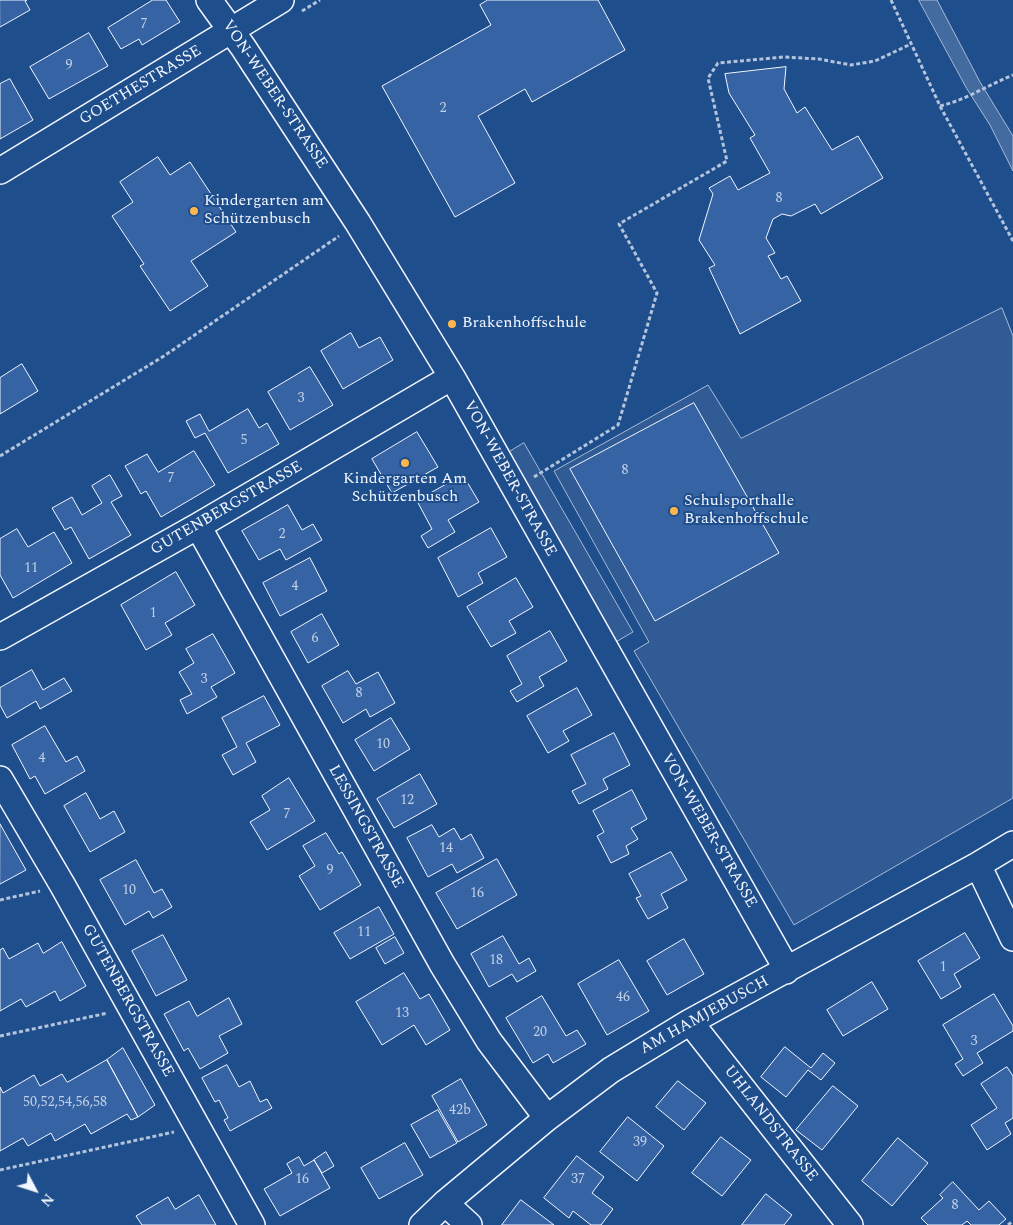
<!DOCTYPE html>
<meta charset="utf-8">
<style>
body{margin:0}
#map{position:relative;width:1013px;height:1225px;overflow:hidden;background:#1f4e8c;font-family:Spectral,serif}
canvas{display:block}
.north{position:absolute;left:10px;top:1165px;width:50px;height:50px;-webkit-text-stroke:4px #1f4e8c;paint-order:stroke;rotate:130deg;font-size:14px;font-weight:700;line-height:20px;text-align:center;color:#f2f6ff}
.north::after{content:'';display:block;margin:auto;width:18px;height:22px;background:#f2f6ff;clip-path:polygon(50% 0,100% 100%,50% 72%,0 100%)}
</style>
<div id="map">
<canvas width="1013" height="1225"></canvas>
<div class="north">N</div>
</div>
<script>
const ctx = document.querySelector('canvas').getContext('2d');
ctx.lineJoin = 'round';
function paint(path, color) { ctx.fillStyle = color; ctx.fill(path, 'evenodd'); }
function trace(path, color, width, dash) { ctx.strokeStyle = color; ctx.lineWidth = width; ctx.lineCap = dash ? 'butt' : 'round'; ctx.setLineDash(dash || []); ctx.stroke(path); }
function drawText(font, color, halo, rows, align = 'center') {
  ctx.font = font + ' Spectral,serif'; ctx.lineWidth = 4; ctx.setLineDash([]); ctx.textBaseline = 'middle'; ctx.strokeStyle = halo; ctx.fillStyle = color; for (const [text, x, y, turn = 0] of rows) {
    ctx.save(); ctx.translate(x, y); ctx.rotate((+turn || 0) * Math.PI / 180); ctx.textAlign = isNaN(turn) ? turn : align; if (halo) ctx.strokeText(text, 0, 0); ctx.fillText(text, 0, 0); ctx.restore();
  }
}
const built = new Path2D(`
 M1002,308L1013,336V798L794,925L634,651L649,642L554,471L708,385L741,438Z
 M524,443L633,632L614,643L506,454Z`);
paint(built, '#305b95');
trace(built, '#a8bbd7', 1);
const water = new Path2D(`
 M919,0H937L980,82L1013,136V171L990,125L967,89Z`);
paint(water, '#446ba0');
trace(water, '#a8bbd7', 1);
const building = new Path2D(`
 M0,0H27L25,1L30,10L0,27Z
 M153,0H166L180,22L142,45L139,39L121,49L108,28Z
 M488,0H598L625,50L532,102L525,89L478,116L515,183L455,217L382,86L491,25L480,5Z
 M89,33L108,66L49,99L30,67Z
 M786,67L784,89L797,113L805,107L832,150L858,136L883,178L821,214L815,204L791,216L782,214L773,219L766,238L775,253L768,256L781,279L787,276L801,301L740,334L709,268L715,265L699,240L713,194L709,188L730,176L738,190L770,173L750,138L755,135L729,93L725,74Z
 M10,79L33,120L0,139V84Z
 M158,157L170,175L190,162L236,232L191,261L208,286L170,311L140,266L144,264L112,216L133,202L120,182Z
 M351,333L359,348L380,337L393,360L343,389L321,351Z
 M22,364L38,391L0,414V378Z
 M310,367L333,405L290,430L268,392Z
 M694,403L779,553L655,621L570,469Z
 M248,409L259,428L267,423L279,444L228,473L205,433L195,438L186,421L200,414L209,431Z
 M417,432L438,467L392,493L372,459Z
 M194,451L215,485L161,517L146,491L141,494L125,466L147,454L158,472Z
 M110,475L122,496L111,502L131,535L89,559L71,527L65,530L52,508L72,497L82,515L102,503L92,486Z
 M463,475L479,502L448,520L455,532L428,548L421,536L432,529L417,501Z
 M288,505L302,530L313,524L322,540L286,560L280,549L259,560L242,531Z
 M491,528L507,557L478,573L483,583L458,597L438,558Z
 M17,529L28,547L54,532L72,563L13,598L0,575V539Z
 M310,558L327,591L280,616L263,583Z
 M176,572L195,605L165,623L172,635L146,650L121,605Z
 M516,578L533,607L509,621L516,633L491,647L467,607Z
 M322,614L339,645L308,663L291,632Z
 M550,631L567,661L539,677L544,686L517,702L510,691L522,684L507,656Z
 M213,634L235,673L211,687L217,697L187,714L180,700L192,694L179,672L194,663L186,649Z
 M32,670L43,690L64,678L72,691L40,709L36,701L7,718L0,705V688Z
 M348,671L356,684L378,672L395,703L370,717L366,709L343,723L322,686Z
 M577,688L592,715L563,731L569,741L548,753L527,716Z
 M264,696L280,725L246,743L256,762L233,775L222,755L237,747L222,718Z
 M391,718L410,749L374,771L355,740Z
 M45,726L66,762L77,756L85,771L45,794L35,776L30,779L12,745Z
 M614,733L630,765L603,779L608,789L579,804L572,791L586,784L571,755Z
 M420,774L437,804L394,828L377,799Z
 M289,778L315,821L267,850L250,822L270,810L262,796Z
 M632,790L647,819L631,828L638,839L626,846L629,854L611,863L597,836L604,832L593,811Z
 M86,793L100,819L114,811L125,832L90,852L64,806Z
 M0,824L26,870L0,884Z
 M432,825L439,837L454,828L461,840L471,834L484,858L457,873L452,864L428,877L407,838Z
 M326,833L339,854L342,852L361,885L320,910L299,876L315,866L303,846Z
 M671,852L687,880L661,894L668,908L648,919L636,898L641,896L629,874Z
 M497,859L517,895L457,929L436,893Z
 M136,860L154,893L162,889L172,907L153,918L149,911L125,925L100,880Z
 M379,907L394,934L350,959L334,933Z
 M965,933L980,958L954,974L961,987L941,999L918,961Z
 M163,935L187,980L156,996L132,951Z
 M503,936L519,964L529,958L536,971L517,982L512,974L489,987L471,954Z
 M395,937L404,953L385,964L376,948Z
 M684,939L704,974L667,995L647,961Z
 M62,942L86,986L60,1001L55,991L26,1007L21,999L0,1011V950L3,948L9,959L38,943L43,953Z
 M619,960L649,1011L607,1035L578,984Z
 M404,973L420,999L429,994L450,1030L426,1045L414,1025L382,1045L356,1002Z
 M872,982L888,1009L843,1036L827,1010Z
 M994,994L1013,1026V1031L977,1053L983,1063L963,1076L955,1064L963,1059L943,1025Z
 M542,996L566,1036L577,1030L586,1044L553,1063L548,1054L533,1063L506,1018Z
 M229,998L242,1024L219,1036L228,1053L200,1069L188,1048L184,1051L164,1014L189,1001L197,1016Z
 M785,1047L811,1068L823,1053L835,1063L821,1080L808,1070L786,1097L761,1077Z
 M123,1048L155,1105L138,1117L107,1060Z
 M107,1060L138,1117L131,1120L127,1114L91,1134L85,1124L55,1141L51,1133L28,1146L23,1138L0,1151V1087L3,1093L34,1075L40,1086L62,1074L67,1082Z
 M227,1065L239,1087L250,1081L260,1102L267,1099L272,1108L230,1131L224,1120L228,1118L219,1100L215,1102L202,1078Z
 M1007,1067L1013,1076V1118L1005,1123L1011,1134L987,1150L971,1125L997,1108L981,1084Z
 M461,1079L487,1125L458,1142L432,1096Z
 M678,1081L706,1103L684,1130L656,1107Z
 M833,1086L858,1106L822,1150L796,1130Z
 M438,1110L457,1143L430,1158L411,1125Z
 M628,1117L664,1146L637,1181L600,1152Z
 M721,1137L751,1160L722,1196L692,1173Z
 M898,1138L928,1163L892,1206L862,1181Z
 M405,1143L423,1175L379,1199L361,1168Z
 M326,1152L334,1166L322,1173L314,1160Z
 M577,1156L604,1177L592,1193L613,1209L601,1225H591L573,1211L569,1218L544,1198Z
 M299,1157L304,1166L314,1160L330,1188L280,1216L264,1189L292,1173L287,1164Z
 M953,1182L979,1210L989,1201L1006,1219L999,1225H971L967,1221L962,1225H928L921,1218L943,1198L940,1195Z
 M766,1194L792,1215L784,1225H742Z
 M199,1195L216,1225H142L136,1216L168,1197L175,1209Z
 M521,1200L554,1225H502Z`);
paint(building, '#3563a3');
trace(building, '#f2f6ff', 1);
const minor = new Path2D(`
 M209,0L243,47L358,223L452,377L781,959L786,971
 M0,171L281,0
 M198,526L442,964L489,1041L547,1118
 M0,637L198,526L452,377
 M0,779L63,886L252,1225
 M978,865L1013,938
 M690,1022L850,1225
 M445,1203L469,1225
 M422,1225L445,1203L547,1118L611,1070L690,1022L978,865L1013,844`);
trace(minor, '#f2f6ff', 28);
trace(new Path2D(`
 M891,0L940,106L1013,241
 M302,11L320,0
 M940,106C966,100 988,85 1013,75
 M0,456L164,356L339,236
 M534,477L618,425L657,293L619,224L727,161L708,78L718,63L784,57L819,59L851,65L875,61L911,44
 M0,900L40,891
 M0,1036L108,1013
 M0,1170L174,1132
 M1008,1225L1013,1221`), '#b3c4dc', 3, [4, 2.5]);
trace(minor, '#1f4e8c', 25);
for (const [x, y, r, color] of [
 [194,211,5,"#ffb74d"],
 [452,324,5,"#ffb74d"],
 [405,463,5,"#ffb74d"],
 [674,511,5,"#ffb74d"]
]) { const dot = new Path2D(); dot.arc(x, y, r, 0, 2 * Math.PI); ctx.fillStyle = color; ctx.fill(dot); trace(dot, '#1f4e8c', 2); }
drawText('14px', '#c3d1e8', null, [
 ["7",144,25],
 ["9",69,66],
 ["2",443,109],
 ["8",779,199],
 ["3",301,399],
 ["5",244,441],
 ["8",625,471],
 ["7",171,479],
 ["2",282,535],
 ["11",31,569],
 ["4",295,587],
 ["1",153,614],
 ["6",315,639],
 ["3",204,680],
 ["8",359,694],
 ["10",383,745],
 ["4",42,759],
 ["12",407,801],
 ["7",287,815],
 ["14",446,849],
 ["9",330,871],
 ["10",129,891],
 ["16",477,894],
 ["11",364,933],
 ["18",496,961],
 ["1",943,968],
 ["46",623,998],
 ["13",402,1014],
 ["20",540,1033],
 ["3",974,1042],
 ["50,52,54,56,58",65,1103],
 ["42b",460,1111],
 ["39",640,1143],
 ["16",302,1180],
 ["37",578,1180],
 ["8",955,1206]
]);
drawText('16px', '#f2f6ff', '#1f4e8c', [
 ["GOETHESTRASSE",141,86,-31],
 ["VON-WEBER-STRASSE",274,95,56],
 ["VON-WEBER-STRASSE",509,479,61],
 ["GUTENBERGSTRASSE",227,509,-30],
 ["LESSINGSTRASSE",365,827,61],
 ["VON-WEBER-STRASSE",708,831,60],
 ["GUTENBERGSTRASSE",127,1001,61],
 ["AM HAMJEBUSCH",705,1016,-29],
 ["UHLANDSTRASSE",770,1124,52]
]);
drawText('16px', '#f2f6ff', '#1f4e8c', [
 ["Kindergarten am",204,202],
 ["Schützenbusch",204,220],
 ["Brakenhoffschule",462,324],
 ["Kindergarten Am",405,480,"center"],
 ["Schützenbusch",405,498,"center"],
 ["Schulsporthalle",684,502],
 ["Brakenhoffschule",684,520]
], 'left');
</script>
